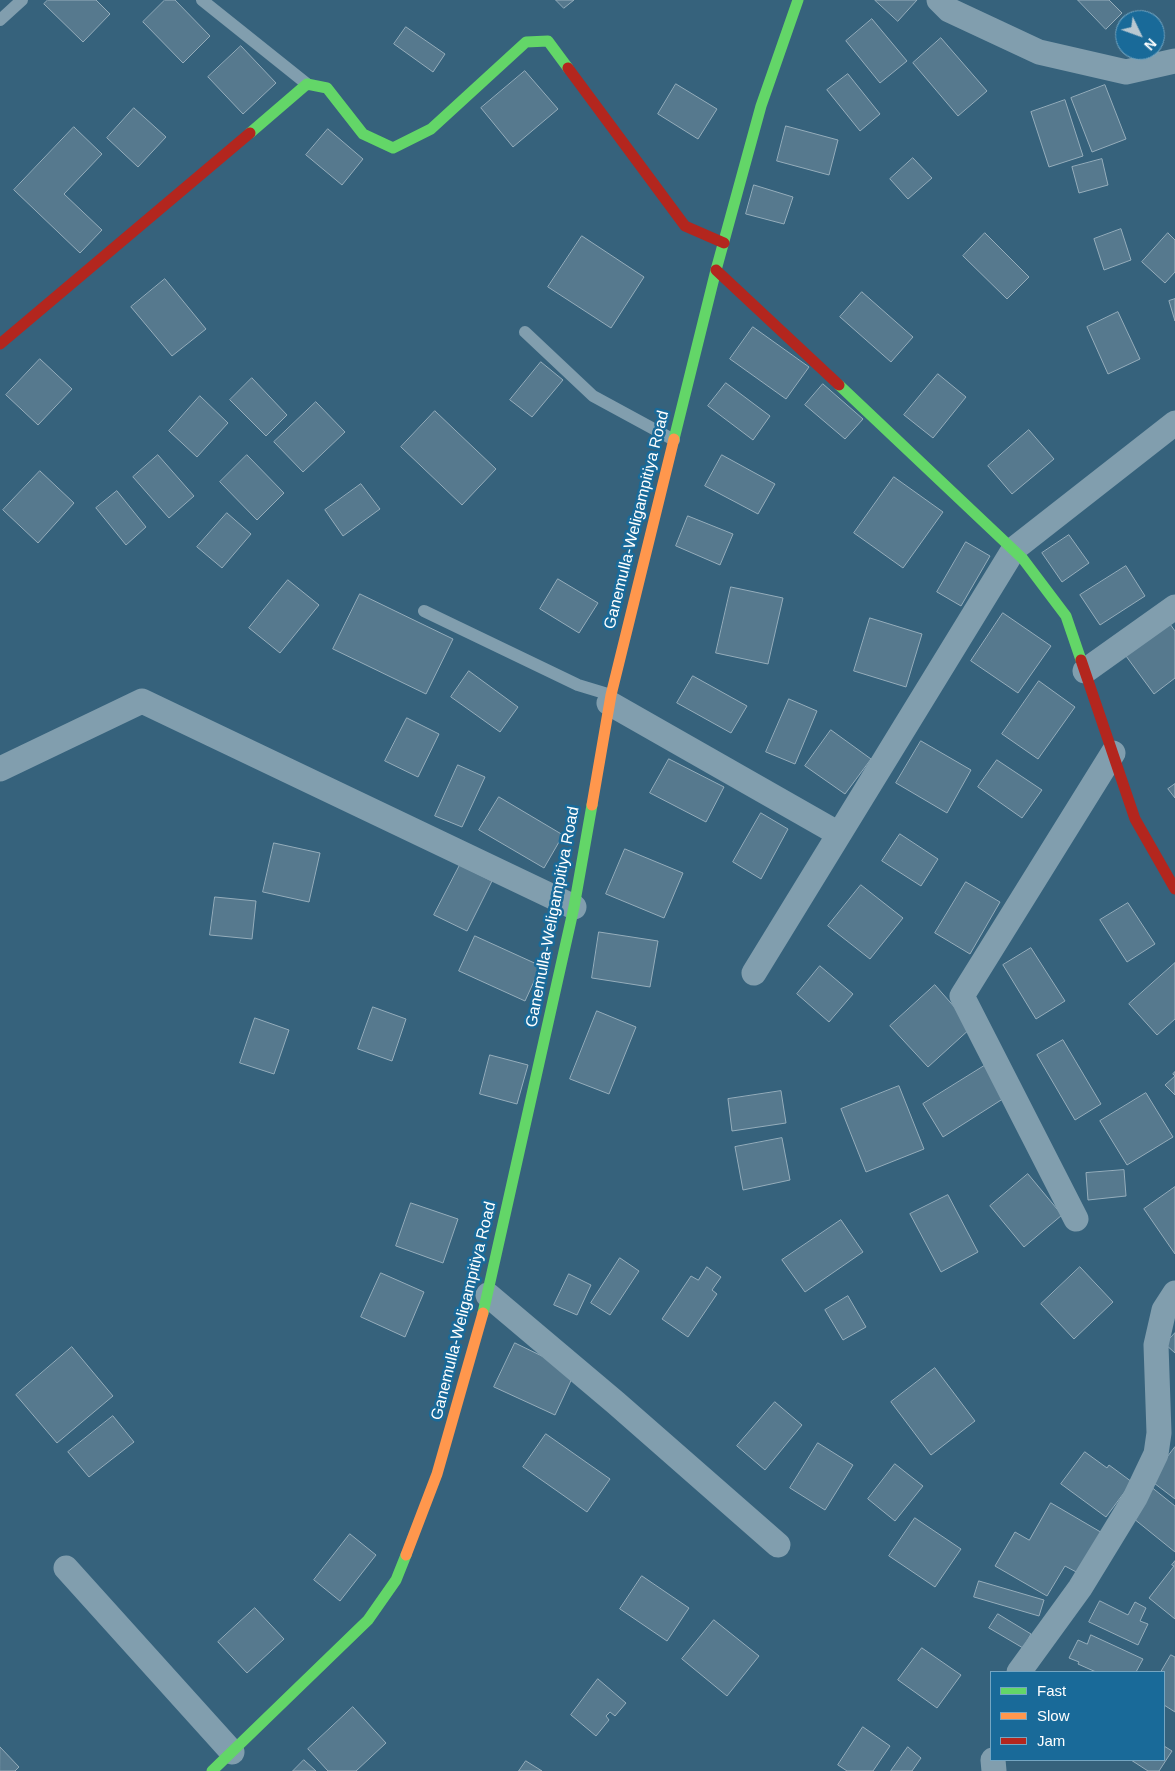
<!DOCTYPE html>
<style>
body{margin:0}
#map{position:relative;width:1175px;height:1771px;overflow:hidden;background:#36627c;font-family:Helvetica,sans-serif}
canvas{display:block}
.legend{position:absolute;left:990px;top:1671px;width:175px;height:90px;box-sizing:border-box;background:#196a99;border:1px solid #75a6c2;margin:0;padding:6px 9px;list-style:none;font-size:15px;color:#fff}
.legend li{display:flex;align-items:center;gap:10px;height:25px}
.legend b{width:25px;border:1px solid #75a6c2}
.north{position:absolute;left:1115px;top:10px;width:50px;height:50px;box-sizing:border-box;background:#196a99;border:1px solid #75a6c2;border-radius:50%;rotate:132deg;font-size:14px;font-weight:700;line-height:20px;text-align:center;color:#fff}
.north::after{content:'';display:block;margin:auto;width:18px;height:22px;background:#b9c8d1;clip-path:polygon(50% 0,100% 100%,50% 72%,0 100%)}
</style>
<div id="map">
<canvas width="1175" height="1771"></canvas>
<ul class="legend">
<li><b style="height:6px;background:#63d668"></b>Fast</li>
<li><b style="height:6px;background:#ff974d"></b>Slow</li>
<li><b style="height:6px;background:#b3261e"></b>Jam</li>
</ul>
<div class="north">N</div>
</div>
<script>
const ctx = document.querySelector('canvas').getContext('2d');
ctx.lineJoin = 'round';
function paint(path, color) { ctx.fillStyle = color; ctx.fill(path, 'evenodd'); }
function trace(path, color, width, dash) { ctx.strokeStyle = color; ctx.lineWidth = width; ctx.lineCap = dash ? 'butt' : 'round'; ctx.setLineDash(dash || []); ctx.stroke(path); }
function drawText(font, color, halo, rows, align = 'center') {
  ctx.font = font + ' Helvetica,sans-serif'; ctx.lineWidth = 5; ctx.setLineDash([]); ctx.textBaseline = 'middle'; ctx.strokeStyle = halo; ctx.fillStyle = color; for (const [text, x, y, turn = 0] of rows) {
    ctx.save(); ctx.translate(x, y); ctx.rotate((+turn || 0) * Math.PI / 180); ctx.textAlign = isNaN(turn) ? turn : align; if (halo) ctx.strokeText(text, 0, 0); ctx.fillText(text, 0, 0); ctx.restore();
  }
}
const building = new Path2D(`
 M48,0H96L110,14L83,42L44,4Z
 M165,0H175L210,36L183,63L143,22Z
 M556,0H574L564,8Z
 M875,0H917L898,21Z
 M1078,0H1109L1122,13L1106,29Z
 M872,19L907,61L880,83L846,41Z
 M406,27L445,54L433,72L394,44Z
 M941,38L987,91L958,116L913,63Z
 M241,46L276,83L243,114L208,77Z
 M525,71L558,109L513,147L481,108Z
 M848,74L880,114L860,131L827,90Z
 M676,84L717,109L698,139L658,114Z
 M1105,85L1126,139L1092,152L1071,98Z
 M1065,100L1083,156L1049,167L1031,112Z
 M134,108L166,137L138,167L107,138Z
 M786,126L838,140L829,175L777,161Z
 M74,127L102,154L64,194L102,230L80,253L14,190Z
 M328,129L363,159L342,185L306,155Z
 M913,158L932,178L908,199L890,179Z
 M1102,159L1108,185L1079,193L1072,167Z
 M754,185L793,197L784,224L746,214Z
 M1121,229L1131,260L1104,270L1094,239Z
 M985,233L1029,277L1007,299L963,256Z
 M1168,233L1175,240V272L1165,283L1142,262Z
 M582,236L644,277L611,328L548,287Z
 M165,279L206,329L172,356L131,307Z
 M862,292L913,337L891,362L840,317Z
 M1175,299V321L1169,301Z
 M1118,312L1140,359L1108,374L1087,327Z
 M753,327L809,367L786,399L730,359Z
 M40,359L72,389L38,425L6,395Z
 M541,362L563,380L532,417L510,400Z
 M938,374L966,397L933,438L904,415Z
 M252,378L287,415L266,436L230,400Z
 M726,383L770,416L753,440L708,406Z
 M823,384L863,419L845,439L805,405Z
 M200,396L228,423L197,457L169,431Z
 M316,402L345,432L303,472L274,442Z
 M435,411L496,469L462,505L401,447Z
 M1029,430L1054,459L1012,494L988,466Z
 M158,455L194,496L169,518L133,477Z
 M247,455L284,493L257,520L220,482Z
 M722,455L775,484L758,514L705,486Z
 M40,471L74,503L38,543L3,510Z
 M894,477L943,512L903,568L854,533Z
 M361,484L380,509L343,536L325,510Z
 M117,491L146,527L126,545L96,508Z
 M227,513L251,534L222,568L197,547Z
 M688,516L733,534L720,565L676,546Z
 M1069,535L1089,563L1062,582L1042,553Z
 M966,542L990,556L961,606L937,592Z
 M1126,566L1145,596L1100,625L1080,595Z
 M558,579L598,603L579,633L540,609Z
 M288,580L319,605L280,653L249,628Z
 M731,587L783,598L768,664L716,653Z
 M360,594L453,639L426,694L333,649Z
 M1003,613L1051,646L1018,693L971,661Z
 M870,618L922,634L906,687L854,671Z
 M1170,624L1175,631V678L1154,694L1126,656Z
 M469,671L518,707L500,732L451,697Z
 M693,676L747,706L731,733L677,703Z
 M1039,681L1075,707L1038,759L1002,734Z
 M789,699L817,711L795,764L766,752Z
 M407,718L439,734L418,777L385,761Z
 M831,730L871,759L845,794L805,766Z
 M921,741L971,770L947,813L896,783Z
 M669,759L724,787L706,822L650,793Z
 M997,760L1042,790L1022,818L978,787Z
 M458,765L485,777L462,827L435,816Z
 M1175,784V798L1168,789Z
 M499,797L563,835L544,868L479,830Z
 M761,813L788,829L761,879L733,862Z
 M900,834L938,859L921,886L882,861Z
 M274,843L320,853L309,902L263,892Z
 M625,849L683,873L664,918L606,894Z
 M460,865L492,881L467,931L434,915Z
 M966,882L1000,902L970,954L935,933Z
 M861,885L903,918L870,959L828,926Z
 M215,897L256,901L252,939L210,935Z
 M1128,903L1155,944L1127,962L1100,920Z
 M599,932L658,941L650,987L592,978Z
 M475,936L541,966L525,1001L459,971Z
 M1031,948L1065,1001L1036,1019L1003,965Z
 M1175,963V1019L1157,1035L1129,1004Z
 M820,966L853,994L829,1022L797,994Z
 M935,985L972,1027L928,1067L890,1026Z
 M373,1007L406,1019L392,1061L358,1049Z
 M597,1011L636,1027L609,1094L570,1079Z
 M255,1018L289,1030L274,1074L240,1063Z
 M1063,1040L1101,1104L1075,1120L1037,1055Z
 M490,1055L528,1065L517,1104L480,1094Z
 M989,1063L1009,1095L943,1137L923,1104Z
 M1175,1072V1095L1165,1085L1175,1076L1173,1074Z
 M899,1086L924,1149L866,1172L841,1109Z
 M781,1091L786,1123L732,1131L728,1099Z
 M1146,1093L1173,1137L1127,1165L1100,1121Z
 M782,1138L790,1180L743,1190L735,1147Z
 M1124,1170L1126,1196L1088,1200L1086,1173Z
 M1028,1174L1062,1215L1024,1247L990,1206Z
 M1175,1187V1254L1144,1209Z
 M948,1195L978,1252L941,1272L910,1214Z
 M411,1203L458,1219L443,1263L396,1246Z
 M841,1220L863,1252L805,1292L782,1260Z
 M620,1258L639,1271L610,1315L591,1303Z
 M707,1267L721,1277L712,1290L717,1294L688,1337L662,1319L691,1276L698,1280Z
 M1080,1267L1113,1302L1074,1339L1041,1304Z
 M381,1273L424,1292L405,1337L361,1317Z
 M569,1274L591,1285L577,1315L554,1305Z
 M848,1296L866,1327L843,1340L825,1310Z
 M1175,1333V1353L1165,1344Z
 M515,1343L575,1372L555,1415L494,1387Z
 M72,1347L113,1396L57,1443L16,1395Z
 M935,1368L975,1421L931,1455L891,1402Z
 M775,1402L802,1425L765,1470L737,1446Z
 M113,1416L134,1442L89,1477L68,1452Z
 M546,1434L610,1479L587,1512L523,1467Z
 M818,1443L853,1465L825,1510L790,1488Z
 M1175,1447V1499L1150,1480Z
 M1085,1452L1107,1468L1109,1465L1132,1482L1106,1517L1061,1484Z
 M895,1464L923,1486L895,1521L868,1499Z
 M1150,1486L1175,1506V1552L1128,1514Z
 M1051,1503L1104,1534L1080,1574L1065,1566L1047,1596L995,1566L1015,1532L1029,1540Z
 M915,1518L961,1549L935,1587L889,1556Z
 M350,1534L376,1555L340,1601L314,1580Z
 M1175,1561V1619L1149,1598L1174,1566L1172,1565Z
 M642,1576L689,1608L667,1641L620,1609Z
 M979,1581L1044,1600L1039,1616L974,1597Z
 M1100,1601L1128,1615L1135,1602L1146,1608L1140,1621L1148,1624L1138,1645L1089,1622Z
 M255,1608L284,1639L247,1673L218,1642Z
 M998,1614L1031,1634L1023,1648L989,1628Z
 M714,1620L759,1656L727,1696L682,1659Z
 M1091,1635L1143,1659L1136,1672H1096L1078,1664L1079,1662L1069,1658L1078,1640L1087,1644Z
 M922,1648L961,1675L937,1708L898,1680Z
 M1171,1655L1175,1657V1712L1164,1705V1672H1161Z
 M598,1679L626,1703L615,1716L610,1712L606,1716L609,1720L596,1736L571,1715Z
 M353,1707L386,1743L356,1771H328L308,1749Z
 M863,1727L890,1746L873,1771H847L838,1765Z
 M1164,1746L1172,1751L1159,1771H1148L1131,1760H1164Z
 M0,1747L19,1767L15,1771H0Z
 M908,1747L921,1758L912,1771H891Z
 M304,1760L316,1771H293Z
 M526,1761L542,1771H519Z`);
paint(building, '#56798e');
trace(building, '#95adbb', 1);
trace(new Path2D(`
 M202,0L307,84
 M0,20L22,0
 M525,332L593,396L674,440
 M424,611L578,685L611,695`), '#819eae', 12);
trace(new Path2D(`
 M939,0L949,10L1039,52L1126,72L1175,61
 M1085,671L1175,607
 M609,703L839,834
 M0,769L142,701L574,907
 M754,973L1014,549L1175,423
 M1076,1219L962,996L1113,753
 M488,1295L616,1403L778,1545
 M66,1568L232,1752
 M1019,1672L1080,1588L1135,1498L1156,1454L1159,1433L1156,1345L1164,1310L1175,1293
 M993,1760L994,1771`), '#819eae', 25);
trace(new Path2D(`
 M250,133L307,84L327,88L363,134L393,148L431,129L526,42L548,41L568,68
 M839,385L1023,559L1066,616L1081,660
 M674,439L716,270L761,106L798,0
 M483,1313L574,907L592,805
 M212,1771L368,1620L396,1580L406,1555`), '#63d668', 11);
trace(new Path2D(`
 M592,805L611,695L674,439
 M406,1555L437,1474L483,1313`), '#ff974d', 11);
trace(new Path2D(`
 M568,68L685,226L724,243
 M716,270L839,385
 M0,344L250,133
 M1081,660L1135,819L1175,889`), '#b3261e', 11);
drawText('16px', '#fff', '#196a99', [
 ["Ganemulla-Weligampitiya Road",637,520,-76],
 ["Ganemulla-Weligampitiya Road",553,917,-79],
 ["Ganemulla-Weligampitiya Road",464,1311,-76]
]);
</script>
